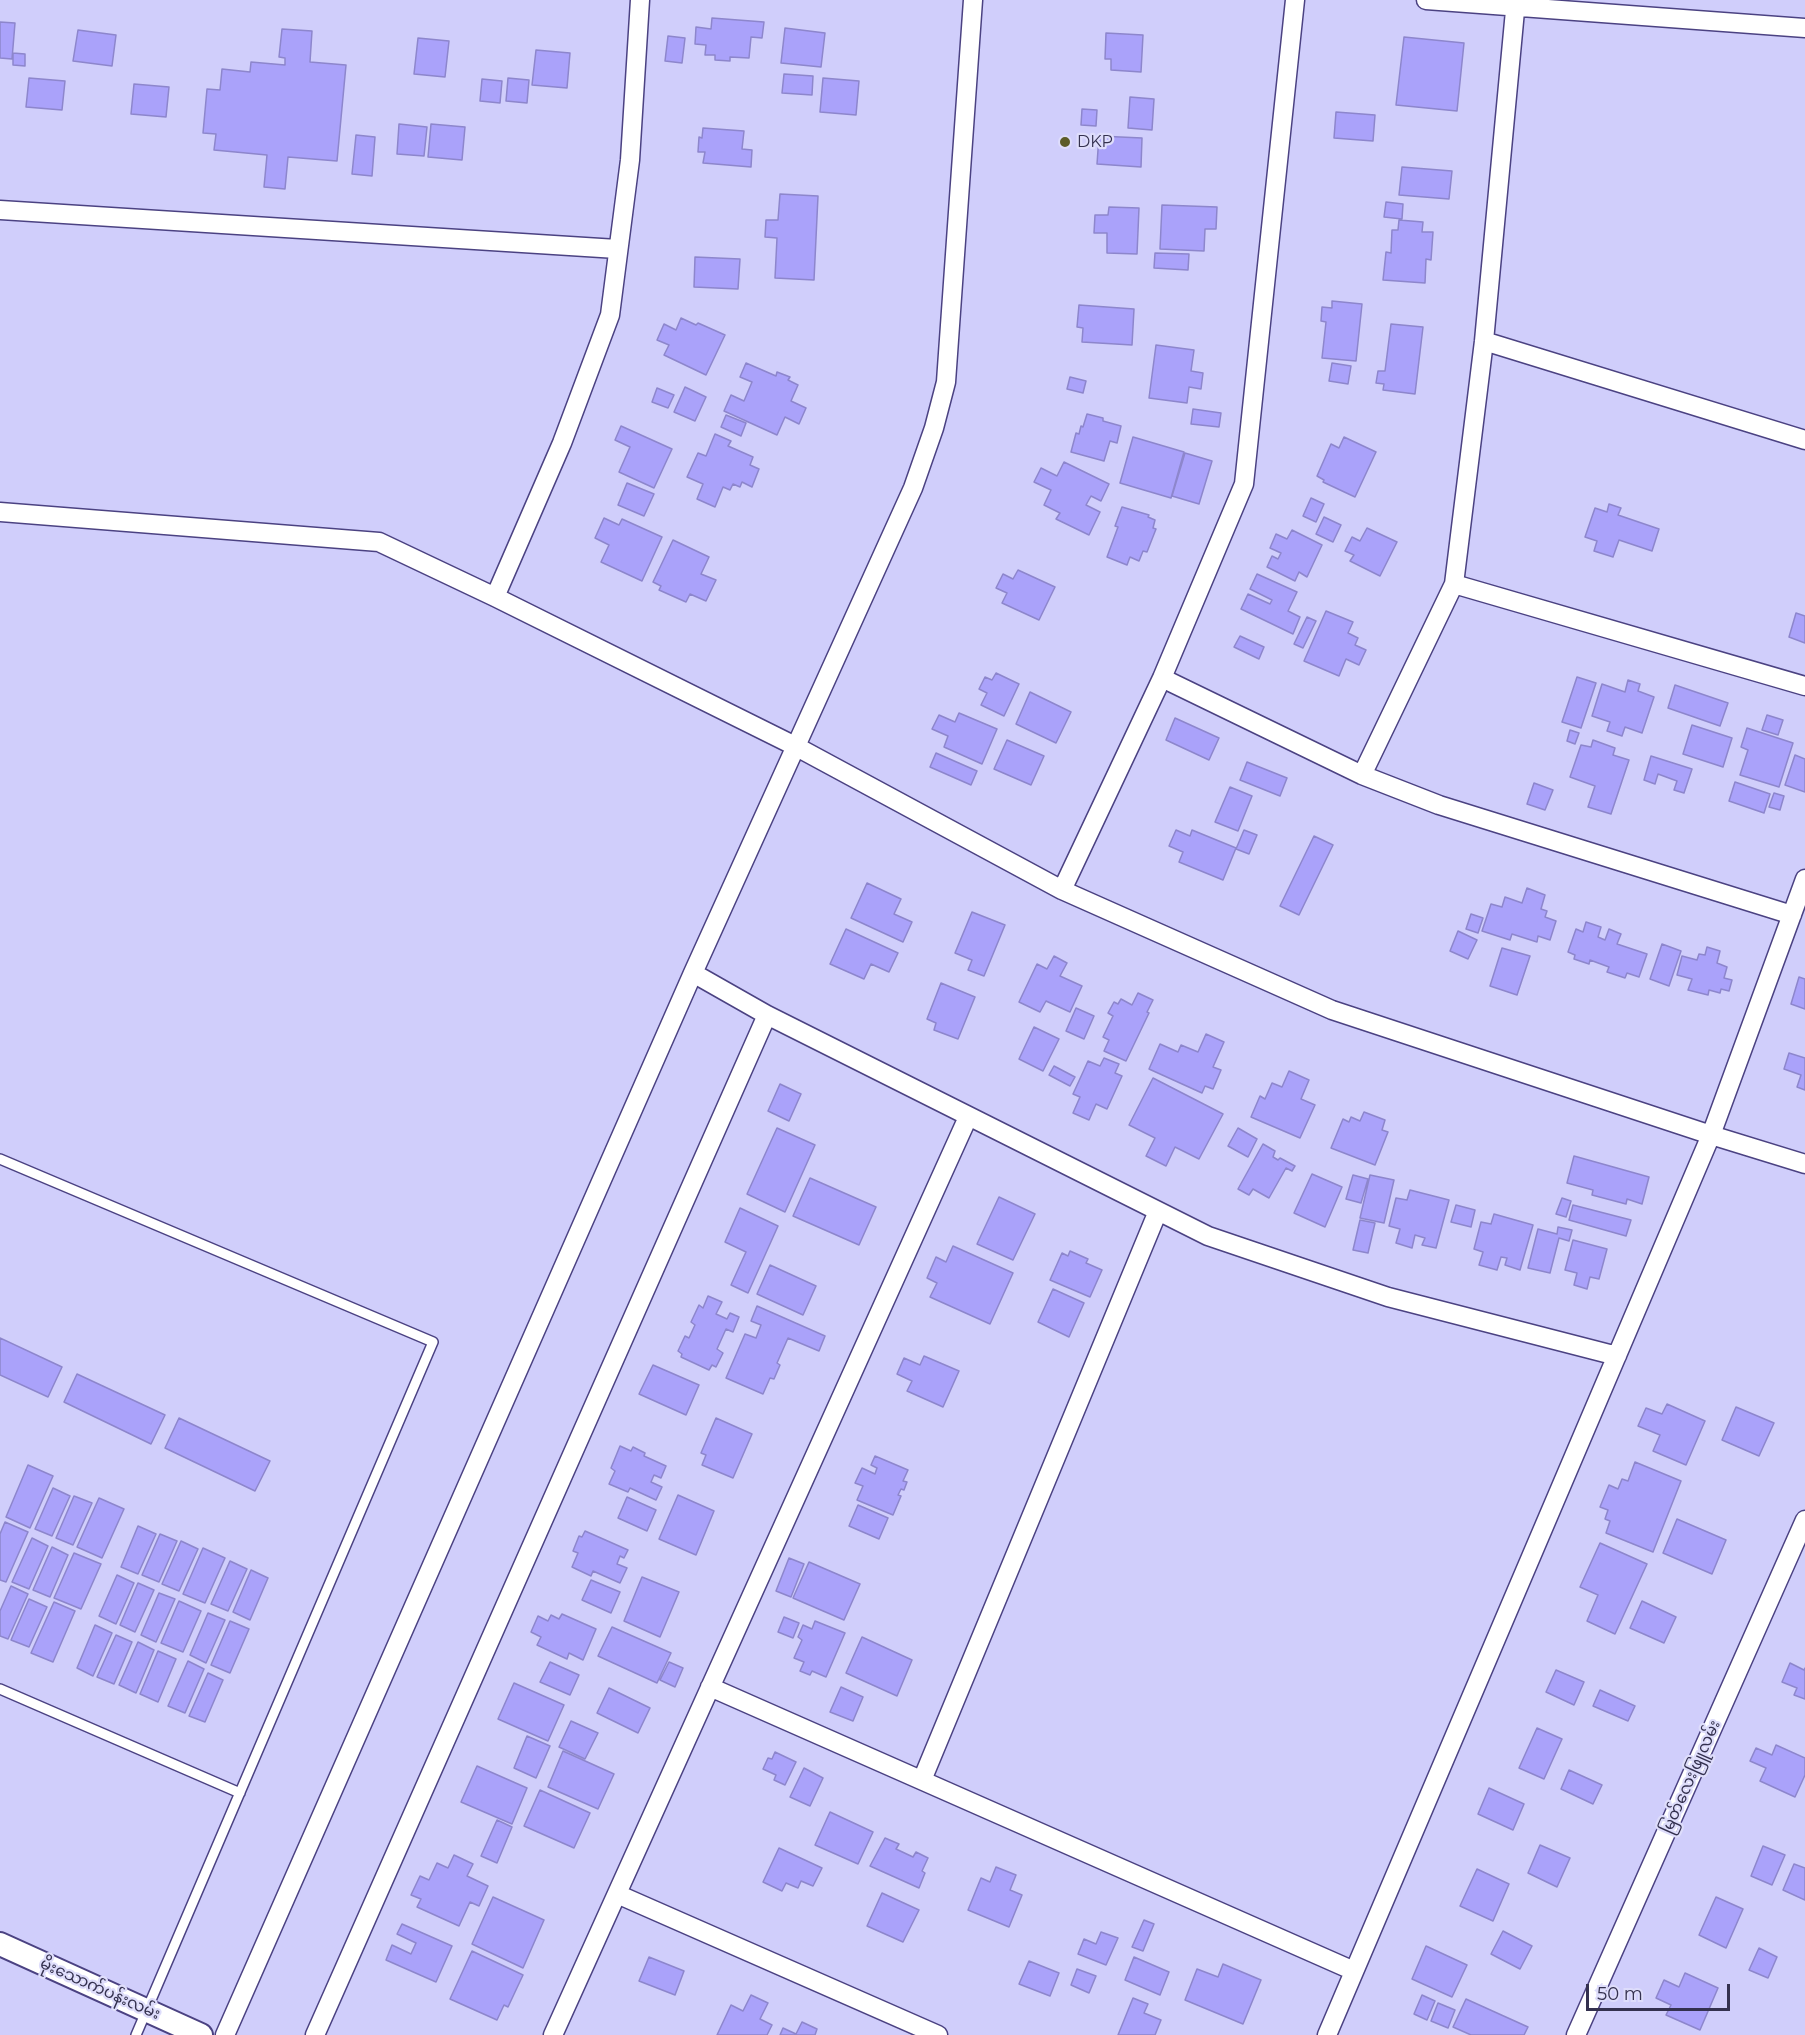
<!DOCTYPE html>
<meta charset="utf-8">
<style>
body{margin:0}
#map{position:relative;width:1805px;height:2035px;overflow:hidden;background:#d0cefb;font-family:Montserrat,sans-serif}
canvas{display:block}
.scale{position:absolute;left:1586px;top:1984px;width:144px;height:27px;box-sizing:border-box;border:3px solid #34314f;border-top:0;padding-left:8px;font-size:18px;line-height:21px;white-space:nowrap;color:#34314f;-webkit-text-stroke:4px #deddfb;paint-order:stroke}
</style>
<div id="map">
<canvas width="1805" height="2035"></canvas>
<div class="scale">50 m</div>
</div>
<script>
const ctx = document.querySelector('canvas').getContext('2d');
ctx.lineJoin = 'round';
function paint(path, color) { ctx.fillStyle = color; ctx.fill(path, 'evenodd'); }
function trace(path, color, width, dash) { ctx.strokeStyle = color; ctx.lineWidth = width; ctx.lineCap = dash ? 'butt' : 'round'; ctx.setLineDash(dash || []); ctx.stroke(path); }
function drawText(font, color, halo, rows, align = 'center') {
  ctx.font = font + ' Montserrat,"Noto Sans Myanmar",sans-serif'; ctx.lineWidth = 4.5; ctx.setLineDash([]); ctx.textBaseline = 'middle'; ctx.strokeStyle = halo; ctx.fillStyle = color; for (const [text, x, y, turn = 0] of rows) {
    ctx.save(); ctx.translate(x, y); ctx.rotate((+turn || 0) * Math.PI / 180); ctx.textAlign = isNaN(turn) ? turn : align; if (halo) ctx.strokeText(text, 0, 0); ctx.fillText(text, 0, 0); ctx.restore();
  }
}
const building = new Path2D(`
 M712,18L764,22L762,38L751,37L749,58L730,57V61L715,60V55H705L706,45L695,44L696,27L711,29Z
 M0,22L15,23L12,59L0,58Z
 M785,28L825,33L821,67L781,63Z
 M282,29L312,31L310,62L346,65L337,161L288,157L285,189L264,187L267,155L214,150L216,134L203,133L207,89L220,90L222,69L250,72L251,62L285,65V58L279,57Z
 M78,30L116,35L112,66L73,61Z
 M1106,33L1143,35L1141,72L1111,70V59H1105Z
 M668,36L685,38L682,63L665,61Z
 M1404,37L1464,43L1457,111L1396,105Z
 M418,38L449,41L445,77L414,74Z
 M536,50L570,53L567,88L532,85Z
 M13,53L25,54V66L13,65Z
 M784,74L813,76L812,95L782,93Z
 M29,78L65,81L62,110L26,107Z
 M508,78L529,80L527,103L506,101Z
 M823,78L859,81L856,115L820,112Z
 M482,79L502,81L500,103L480,101Z
 M134,84L169,87L166,117L131,114Z
 M1130,97L1154,99L1152,130L1128,128Z
 M1082,109L1097,110L1096,126L1081,125Z
 M1336,112L1375,115L1373,141L1334,138Z
 M399,124L427,127L424,156L397,154Z
 M431,124L465,127L462,160L428,157Z
 M703,128L744,131L742,149L752,150L751,167L703,163L705,152H698L699,137L702,138Z
 M356,135L375,137L372,176L352,174Z
 M1099,136L1142,138L1141,167L1097,164Z
 M1402,167L1452,171L1449,199L1399,195Z
 M780,194L818,196L814,280L775,278L777,238L765,237L766,220H778Z
 M1386,202L1403,204L1402,219L1384,217Z
 M1162,205L1217,207L1216,229H1205L1204,251L1160,249Z
 M1109,207L1139,208L1137,254L1107,253V233H1094L1095,215H1108Z
 M1399,220L1423,222L1422,232H1433L1431,260L1426,259L1425,283L1383,280L1386,252L1391,253L1392,230H1398Z
 M1155,253L1189,254L1188,270L1154,268Z
 M695,257L740,259L738,289L694,287Z
 M1332,301L1362,304L1356,361L1322,358L1326,322L1321,321L1322,307L1332,308Z
 M1079,305L1134,309L1132,345L1082,342L1083,328L1077,327Z
 M681,318L696,325L698,323L725,335L706,375L664,355L669,345L657,340L664,324L676,330Z
 M1391,324L1423,327L1415,394L1383,390L1384,384L1376,383L1378,371H1385Z
 M1156,345L1194,350L1191,371L1203,373L1201,389L1189,387L1187,403L1149,398Z
 M746,363L776,376L777,372L790,377L788,380L798,385L791,401L806,408L799,424L785,417L777,435L724,411L731,395L744,401L752,382L740,377Z
 M1332,363L1351,366L1348,384L1329,381Z
 M1070,377L1086,381L1083,393L1067,389Z
 M685,387L706,397L695,421L674,412Z
 M657,388L674,395L668,408L652,402Z
 M1193,409L1221,413L1219,427L1191,424Z
 M1087,414L1103,418V421L1121,426L1117,443L1110,441L1104,461L1071,452L1076,433L1079,434L1081,426L1083,427Z
 M726,415L746,423L741,436L721,427Z
 M621,426L672,449L654,488L619,472L630,447L615,440Z
 M715,434L731,441L728,446L753,457L750,465L759,469L752,487L742,482L740,487L733,484L730,490L723,487L715,507L697,499L703,484L687,477L698,453L706,456Z
 M1133,437L1184,452L1171,498L1120,483Z
 M1344,437L1376,452L1355,497L1323,482L1324,480L1317,476L1331,444L1339,448Z
 M1185,453L1212,461L1199,504L1172,496Z
 M1064,462L1109,484L1101,501L1091,496L1086,505L1100,512L1089,535L1056,519L1060,513L1044,505L1051,490L1034,482L1041,468L1057,476Z
 M627,483L654,494L644,516L618,505Z
 M1311,498L1324,504L1316,522L1303,516Z
 M1609,504L1621,508L1618,515L1659,529L1652,551L1619,540L1613,557L1594,551L1597,541L1585,537L1595,508L1607,512Z
 M1122,507L1149,515L1148,517L1155,520L1153,528L1156,529L1147,552L1143,551L1139,561L1130,557L1127,565L1107,557L1118,527L1115,526Z
 M1324,517L1341,525L1333,542L1316,534Z
 M604,518L619,525L622,519L662,537L642,581L601,562L609,545L595,538Z
 M1367,528L1397,542L1380,576L1350,561L1354,555L1345,551L1352,537L1360,541Z
 M1292,530L1322,545L1307,577L1299,572L1295,581L1267,567L1272,556L1278,559L1281,553L1270,548L1276,534L1287,539Z
 M673,540L709,557L701,574L716,580L706,601L690,594L686,602L659,590L661,586L653,582Z
 M1018,570L1055,587L1039,620L1002,603L1007,593L996,588L1003,574L1013,579Z
 M1257,574L1297,592L1288,611L1300,617L1293,634L1241,609L1248,594L1270,604L1272,600L1250,589Z
 M1326,611L1353,622L1348,633L1358,638L1355,645L1366,650L1359,665L1346,659L1339,676L1304,661Z
 M1796,613L1805,616V643L1789,637Z
 M1307,617L1316,621L1303,648L1294,644Z
 M1240,636L1264,647L1259,659L1234,647Z
 M996,673L1019,684L1004,716L981,705L987,693L979,689L985,677L992,680Z
 M1577,677L1596,683L1581,728L1562,722Z
 M1628,680L1640,684L1638,691L1654,697L1642,733L1625,727L1622,736L1607,731L1610,722L1592,716L1602,684L1625,692Z
 M1675,685L1728,703L1720,726L1668,708Z
 M1030,692L1071,712L1056,743L1016,724Z
 M959,713L997,729L982,764L944,747L948,736L932,729L939,715L955,722Z
 M1767,715L1783,720L1778,735L1762,730Z
 M1175,718L1219,738L1209,760L1166,740Z
 M1692,725L1732,738L1723,767L1683,754Z
 M1747,728L1793,743L1779,787L1740,775L1748,750L1741,747Z
 M1570,730L1579,733L1575,744L1567,741Z
 M1007,740L1044,756L1031,785L994,769Z
 M1593,740L1615,748L1613,755L1629,760L1611,814L1588,807L1595,786L1570,777L1581,745L1591,747Z
 M936,753L977,771L971,785L930,767Z
 M1795,755L1805,759V792L1785,785Z
 M1651,756L1692,769L1684,793L1674,790L1677,781L1658,774L1655,784L1644,780Z
 M1247,762L1287,778L1280,796L1240,780Z
 M1735,782L1770,794L1764,813L1729,801Z
 M1534,783L1553,790L1545,810L1527,804Z
 M1230,787L1252,796L1238,831L1215,822Z
 M1774,793L1784,796L1780,810L1769,807Z
 M1176,830L1190,836L1192,830L1236,848L1223,880L1179,862L1183,852L1169,846Z
 M1244,830L1257,835L1249,854L1236,849Z
 M1314,836L1333,845L1299,915L1280,906Z
 M867,883L901,899L894,914L912,922L903,942L851,918Z
 M1527,888L1545,895L1541,909L1547,911L1545,917L1556,921L1550,940L1538,936L1537,942L1512,934L1510,940L1482,931L1491,904L1502,907L1505,897L1522,903Z
 M972,912L1005,925L984,976L968,970L972,960L955,953Z
 M1471,914L1483,918L1478,933L1466,929Z
 M1586,922L1601,927L1598,937L1605,940L1609,929L1621,934L1617,944L1647,954L1639,977L1627,973L1625,978L1607,972L1609,967L1590,960L1589,964L1574,959L1575,955L1568,952L1576,929L1583,932Z
 M846,929L898,953L889,972L871,964L864,979L830,964Z
 M1458,931L1477,940L1468,959L1450,951Z
 M1662,944L1681,951L1669,986L1650,979Z
 M1707,947L1720,951L1717,963L1727,967L1724,978L1732,980L1729,991L1721,989L1720,993L1709,990L1708,995L1688,990L1692,979L1677,975L1682,956L1697,960L1699,954L1705,955Z
 M1502,948L1530,956L1517,995L1490,986Z
 M1054,956L1067,963L1060,976L1082,986L1070,1012L1046,1001L1040,1012L1019,1002L1037,964L1047,969Z
 M1799,977L1805,979V1009L1791,1004Z
 M941,983L975,997L958,1039L934,1030L936,1023L927,1019Z
 M1138,993L1153,1000L1147,1012L1149,1013L1126,1061L1104,1051L1109,1040L1103,1037L1113,1016L1108,1013L1114,1002L1118,1004L1121,999L1132,1005Z
 M1076,1008L1094,1016L1084,1039L1066,1031Z
 M1034,1027L1059,1039L1043,1071L1019,1059Z
 M1206,1034L1224,1042L1213,1067L1221,1070L1213,1089L1205,1086L1202,1093L1149,1069L1160,1044L1178,1052L1181,1045L1198,1052Z
 M1789,1053L1805,1058V1090L1797,1087L1801,1075L1784,1069Z
 M1104,1058L1119,1064L1115,1073L1122,1076L1107,1109L1096,1104L1089,1120L1073,1113L1080,1097L1073,1094L1088,1061L1100,1066Z
 M1054,1066L1075,1077L1070,1086L1049,1075Z
 M1289,1071L1309,1080L1301,1099L1315,1105L1300,1138L1251,1117L1260,1096L1265,1099L1272,1083L1282,1087Z
 M1153,1078L1223,1114L1199,1159L1175,1147L1166,1166L1146,1156L1155,1138L1129,1125Z
 M780,1084L801,1094L789,1121L768,1111Z
 M1364,1112L1385,1120L1382,1130L1388,1132L1375,1165L1331,1148L1343,1119L1349,1122L1351,1117L1360,1121Z
 M777,1128L815,1145L785,1212L747,1194Z
 M1238,1128L1257,1139L1248,1157L1228,1146Z
 M1263,1144L1275,1151L1273,1157L1278,1160L1280,1158L1295,1166L1292,1171L1286,1168L1269,1198L1253,1189L1249,1195L1238,1189Z
 M1574,1156L1649,1177L1642,1204L1627,1199L1626,1204L1592,1195L1593,1190L1567,1183Z
 M1312,1174L1342,1187L1325,1227L1294,1213Z
 M1353,1175L1368,1179L1361,1203L1346,1199Z
 M1370,1175L1394,1180L1384,1223L1360,1218Z
 M810,1178L876,1207L859,1245L793,1216Z
 M1410,1190L1449,1200L1436,1248L1422,1245L1425,1238L1415,1235L1412,1248L1396,1243L1400,1229L1389,1226L1396,1198L1407,1200Z
 M999,1197L1035,1214L1013,1260L977,1244Z
 M1562,1198L1571,1201L1566,1217L1556,1214Z
 M1456,1205L1475,1210L1471,1227L1451,1222Z
 M1573,1205L1631,1220L1626,1236L1569,1220Z
 M740,1208L778,1226L748,1293L731,1285L746,1252L725,1242Z
 M1494,1214L1533,1225L1520,1270L1505,1265L1507,1258L1501,1257L1497,1270L1479,1265L1483,1252L1474,1249L1481,1222L1491,1224Z
 M1360,1220L1375,1223L1368,1253L1353,1250Z
 M1558,1227L1572,1230L1569,1241L1559,1238L1550,1273L1528,1268L1538,1229L1557,1234Z
 M1573,1240L1607,1249L1599,1279L1590,1277L1587,1289L1574,1285L1577,1273L1565,1270Z
 M953,1246L1013,1273L990,1324L930,1297L937,1283L927,1278L936,1257L946,1262Z
 M1070,1251L1088,1259L1086,1263L1102,1270L1090,1297L1050,1280L1062,1253L1068,1256Z
 M770,1265L816,1286L803,1315L757,1294Z
 M1053,1289L1084,1303L1069,1337L1038,1322Z
 M708,1296L722,1302L716,1314L727,1319L730,1313L739,1317L733,1332L726,1329L717,1349L723,1353L716,1367L712,1365L709,1370L681,1357L682,1354L678,1351L685,1336L689,1338L695,1325L691,1322L699,1305L703,1308Z
 M757,1306L825,1336L819,1351L788,1338L777,1363L780,1365L774,1379L770,1378L763,1394L726,1378L745,1334L756,1338L761,1325L751,1321Z
 M0,1338L62,1367L48,1397L0,1375Z
 M924,1356L959,1371L943,1407L907,1391L912,1381L897,1374L904,1358L920,1365Z
 M653,1365L699,1385L686,1415L639,1394Z
 M77,1374L165,1415L151,1444L64,1402Z
 M1667,1404L1705,1421L1686,1465L1653,1451L1660,1435L1638,1426L1646,1408L1662,1414Z
 M1736,1407L1774,1423L1759,1456L1722,1440Z
 M179,1418L270,1461L255,1491L165,1448Z
 M716,1418L752,1434L733,1478L702,1465L706,1455L701,1453Z
 M620,1446L631,1451L633,1447L645,1453L644,1456L666,1466L661,1478L654,1475L651,1482L662,1487L656,1500L630,1488L628,1492L609,1484L615,1471L611,1468Z
 M875,1456L908,1470L903,1481L907,1482L904,1490L901,1489L898,1495L901,1496L893,1515L857,1500L863,1486L855,1483L862,1468L875,1474L877,1468L871,1465Z
 M1635,1462L1681,1481L1653,1552L1606,1533L1610,1521L1605,1519L1608,1510L1600,1507L1609,1485L1618,1489L1622,1479L1628,1481Z
 M28,1465L53,1476L30,1528L6,1517Z
 M53,1488L70,1496L52,1536L35,1529Z
 M678,1495L714,1511L696,1555L659,1539Z
 M74,1496L92,1503L73,1545L56,1538Z
 M627,1497L656,1510L647,1531L618,1518Z
 M99,1498L124,1509L102,1558L77,1547Z
 M858,1505L888,1518L879,1539L849,1526Z
 M1677,1519L1726,1540L1712,1574L1663,1553Z
 M5,1522L28,1532L6,1582L0,1580V1534Z
 M138,1526L156,1534L138,1574L121,1567Z
 M585,1531L628,1550L624,1558L620,1556L617,1564L627,1568L620,1583L593,1571L591,1576L572,1567L578,1553L573,1551L579,1536L582,1537Z
 M160,1534L177,1541L159,1582L142,1575Z
 M32,1538L48,1546L29,1589L12,1582Z
 M181,1541L198,1549L179,1591L162,1584Z
 M1600,1543L1647,1564L1615,1634L1587,1621L1598,1595L1580,1587Z
 M52,1547L68,1555L50,1597L33,1590Z
 M203,1548L225,1558L205,1603L183,1594Z
 M74,1553L101,1564L81,1609L54,1598Z
 M789,1558L804,1564L791,1597L776,1591Z
 M230,1561L247,1569L228,1611L211,1604Z
 M809,1562L860,1584L844,1620L793,1598Z
 M251,1570L268,1578L250,1620L233,1612Z
 M117,1575L134,1583L116,1624L99,1616Z
 M642,1577L679,1592L660,1637L624,1621Z
 M591,1580L620,1592L611,1613L582,1600Z
 M138,1583L154,1590L135,1632L120,1625Z
 M11,1586L28,1594L8,1639L0,1636V1611Z
 M159,1593L175,1599L156,1642L141,1635Z
 M29,1599L47,1607L29,1647L11,1640Z
 M179,1601L201,1611L183,1652L161,1643Z
 M1642,1601L1676,1617L1664,1643L1630,1628Z
 M54,1602L75,1611L53,1662L31,1653Z
 M208,1613L225,1620L206,1663L190,1655Z
 M562,1614L596,1629L583,1660L569,1653L567,1659L537,1645L541,1637L531,1632L538,1616L548,1621L551,1615L559,1619Z
 M784,1617L799,1623L793,1638L778,1632Z
 M230,1621L249,1629L230,1673L211,1665Z
 M815,1621L845,1633L826,1677L812,1671L810,1675L800,1671L804,1662L794,1658L802,1640L798,1637L803,1625L812,1629Z
 M95,1625L112,1633L93,1676L77,1668Z
 M612,1627L671,1653L657,1683L598,1656Z
 M116,1635L132,1642L114,1684L97,1677Z
 M862,1637L912,1660L897,1696L846,1673Z
 M138,1642L154,1650L136,1693L119,1685Z
 M158,1651L176,1659L158,1702L140,1694Z
 M188,1661L204,1669L185,1713L168,1706Z
 M550,1662L579,1675L570,1695L540,1682Z
 M669,1662L683,1668L675,1687L660,1680Z
 M1790,1663L1804,1670L1805,1668V1699L1794,1695L1797,1688L1782,1682Z
 M1556,1670L1584,1682L1574,1705L1546,1692Z
 M208,1673L223,1680L205,1722L189,1716Z
 M514,1683L564,1705L548,1741L498,1719Z
 M841,1687L863,1697L853,1721L830,1712Z
 M609,1688L650,1708L638,1733L597,1713Z
 M1600,1690L1635,1706L1628,1721L1593,1706Z
 M571,1721L598,1733L585,1759L559,1747Z
 M1537,1728L1562,1739L1544,1779L1519,1768Z
 M527,1736L550,1746L536,1778L514,1768Z
 M1776,1745L1805,1758V1775L1795,1797L1760,1781L1766,1768L1750,1761L1756,1748L1772,1755Z
 M563,1751L614,1774L598,1809L548,1787Z
 M775,1752L796,1762L785,1785L774,1780L776,1775L763,1769L768,1758L772,1759Z
 M477,1766L527,1788L512,1824L461,1802Z
 M804,1768L823,1778L810,1806L790,1797Z
 M1569,1770L1602,1785L1593,1804L1561,1789Z
 M1489,1788L1524,1804L1513,1830L1478,1814Z
 M540,1790L590,1813L574,1848L524,1826Z
 M830,1812L873,1832L858,1864L815,1845Z
 M497,1820L512,1827L497,1863L481,1856Z
 M885,1838L899,1844L896,1849L913,1857L916,1852L928,1858L922,1871L925,1873L919,1888L870,1866Z
 M1540,1845L1570,1858L1557,1887L1528,1873Z
 M1763,1846L1785,1855L1772,1885L1751,1876Z
 M779,1848L822,1868L813,1886L801,1881L798,1888L786,1883L782,1891L763,1882Z
 M454,1855L473,1864L467,1876L488,1886L479,1906L470,1902L459,1926L417,1907L421,1899L411,1895L420,1876L429,1880L437,1863L448,1868Z
 M1794,1864L1805,1868V1900L1783,1890Z
 M996,1867L1016,1875L1010,1890L1022,1895L1009,1927L968,1910L981,1878L990,1882Z
 M1477,1869L1509,1884L1493,1921L1460,1906Z
 M882,1893L919,1910L903,1942L867,1926Z
 M493,1897L544,1920L523,1968L472,1944Z
 M1716,1897L1743,1909L1726,1948L1699,1935Z
 M1144,1920L1154,1924L1143,1951L1132,1947Z
 M402,1924L452,1946L436,1982L386,1960L392,1945L411,1954L416,1943L397,1934Z
 M1503,1931L1532,1946L1520,1969L1491,1954Z
 M1101,1932L1118,1938L1106,1965L1078,1954L1084,1939L1096,1944Z
 M1426,1946L1467,1965L1452,1997L1412,1979Z
 M1759,1948L1777,1957L1768,1978L1749,1970Z
 M472,1951L523,1975L508,2007L504,2005L497,2020L450,1999Z
 M649,1957L684,1971L675,1995L639,1981Z
 M1134,1957L1169,1972L1160,1995L1125,1980Z
 M1029,1961L1059,1973L1050,1996L1019,1984Z
 M1223,1964L1261,1980L1243,2024L1185,2000L1197,1969L1218,1977Z
 M1077,1969L1096,1976L1089,1993L1071,1985Z
 M1685,1973L1718,1988L1700,2030L1666,2015L1671,2005L1656,1998L1664,1980L1679,1987Z
 M751,1995L768,2003L760,2019L772,2025L767,2035H717L731,2005L743,2011Z
 M1422,1995L1435,2001L1427,2020L1414,2014Z
 M1133,1998L1148,2004L1144,2013L1161,2020L1155,2035H1118Z
 M1466,1999L1528,2027L1524,2035H1471L1453,2027Z
 M1438,2003L1455,2010L1448,2028L1431,2021Z
 M802,2022L817,2029L815,2035H780L783,2028L796,2034Z`);
paint(building, '#aaa2fa');
trace(building, '#8d86cc', 1.5);
const service = new Path2D(`
 M0,1159L433,1342L136,2035
 M0,1689L240,1793`);
const minor = new Path2D(`
 M1426,0L1805,28
 M0,210L617,249
 M1484,341L1805,440
 M0,512L379,542L495,597L795,746L1062,890L1332,1010L1711,1135L1805,1164
 M1454,584L1805,686
 M495,597L562,443L610,315L630,160L640,0
 M1162,678L1362,775L1439,805L1792,915
 M1362,775L1454,584L1484,341L1516,0
 M1062,890L1162,678L1244,484L1295,0
 M693,973L767,1015L1208,1236L1388,1297L1617,1356
 M710,1687L1354,1971
 M922,1780L1158,1211
 M617,1894L938,2035
 M225,2035L693,973L913,488L934,428L946,382L973,0
 M315,2035L767,1015
 M553,2035L968,1117
 M1327,2035L1711,1135L1805,879
 M1576,2035L1805,1520`);
const tertiary = new Path2D(`
 M0,1944L201,2035`);
trace(service, '#4b4282', 12);
trace(minor, '#4b4282', 21);
trace(tertiary, '#4b4282', 26);
trace(service, '#fff', 9);
trace(minor, '#fff', 18);
trace(tertiary, '#fff', 22);
for (const [x, y, r, color] of [
 [1065,142,6,"#5c5b28"]
]) { const dot = new Path2D(); dot.arc(x, y, r, 0, 2 * Math.PI); ctx.fillStyle = color; ctx.fill(dot); trace(dot, '#deddfb', 2); }
drawText('16px', '#34314f', '#deddfb', [
 ["DKP",1077,142]
], 'left');
drawText('16px', '#34314f', '#deddfb', [
 ["မြတ်လေးဖြူလမ်း",1691,1777,-66],
 ["မိုးသောက်ပန်းလမ်း",100,1989,24]
]);
</script>
